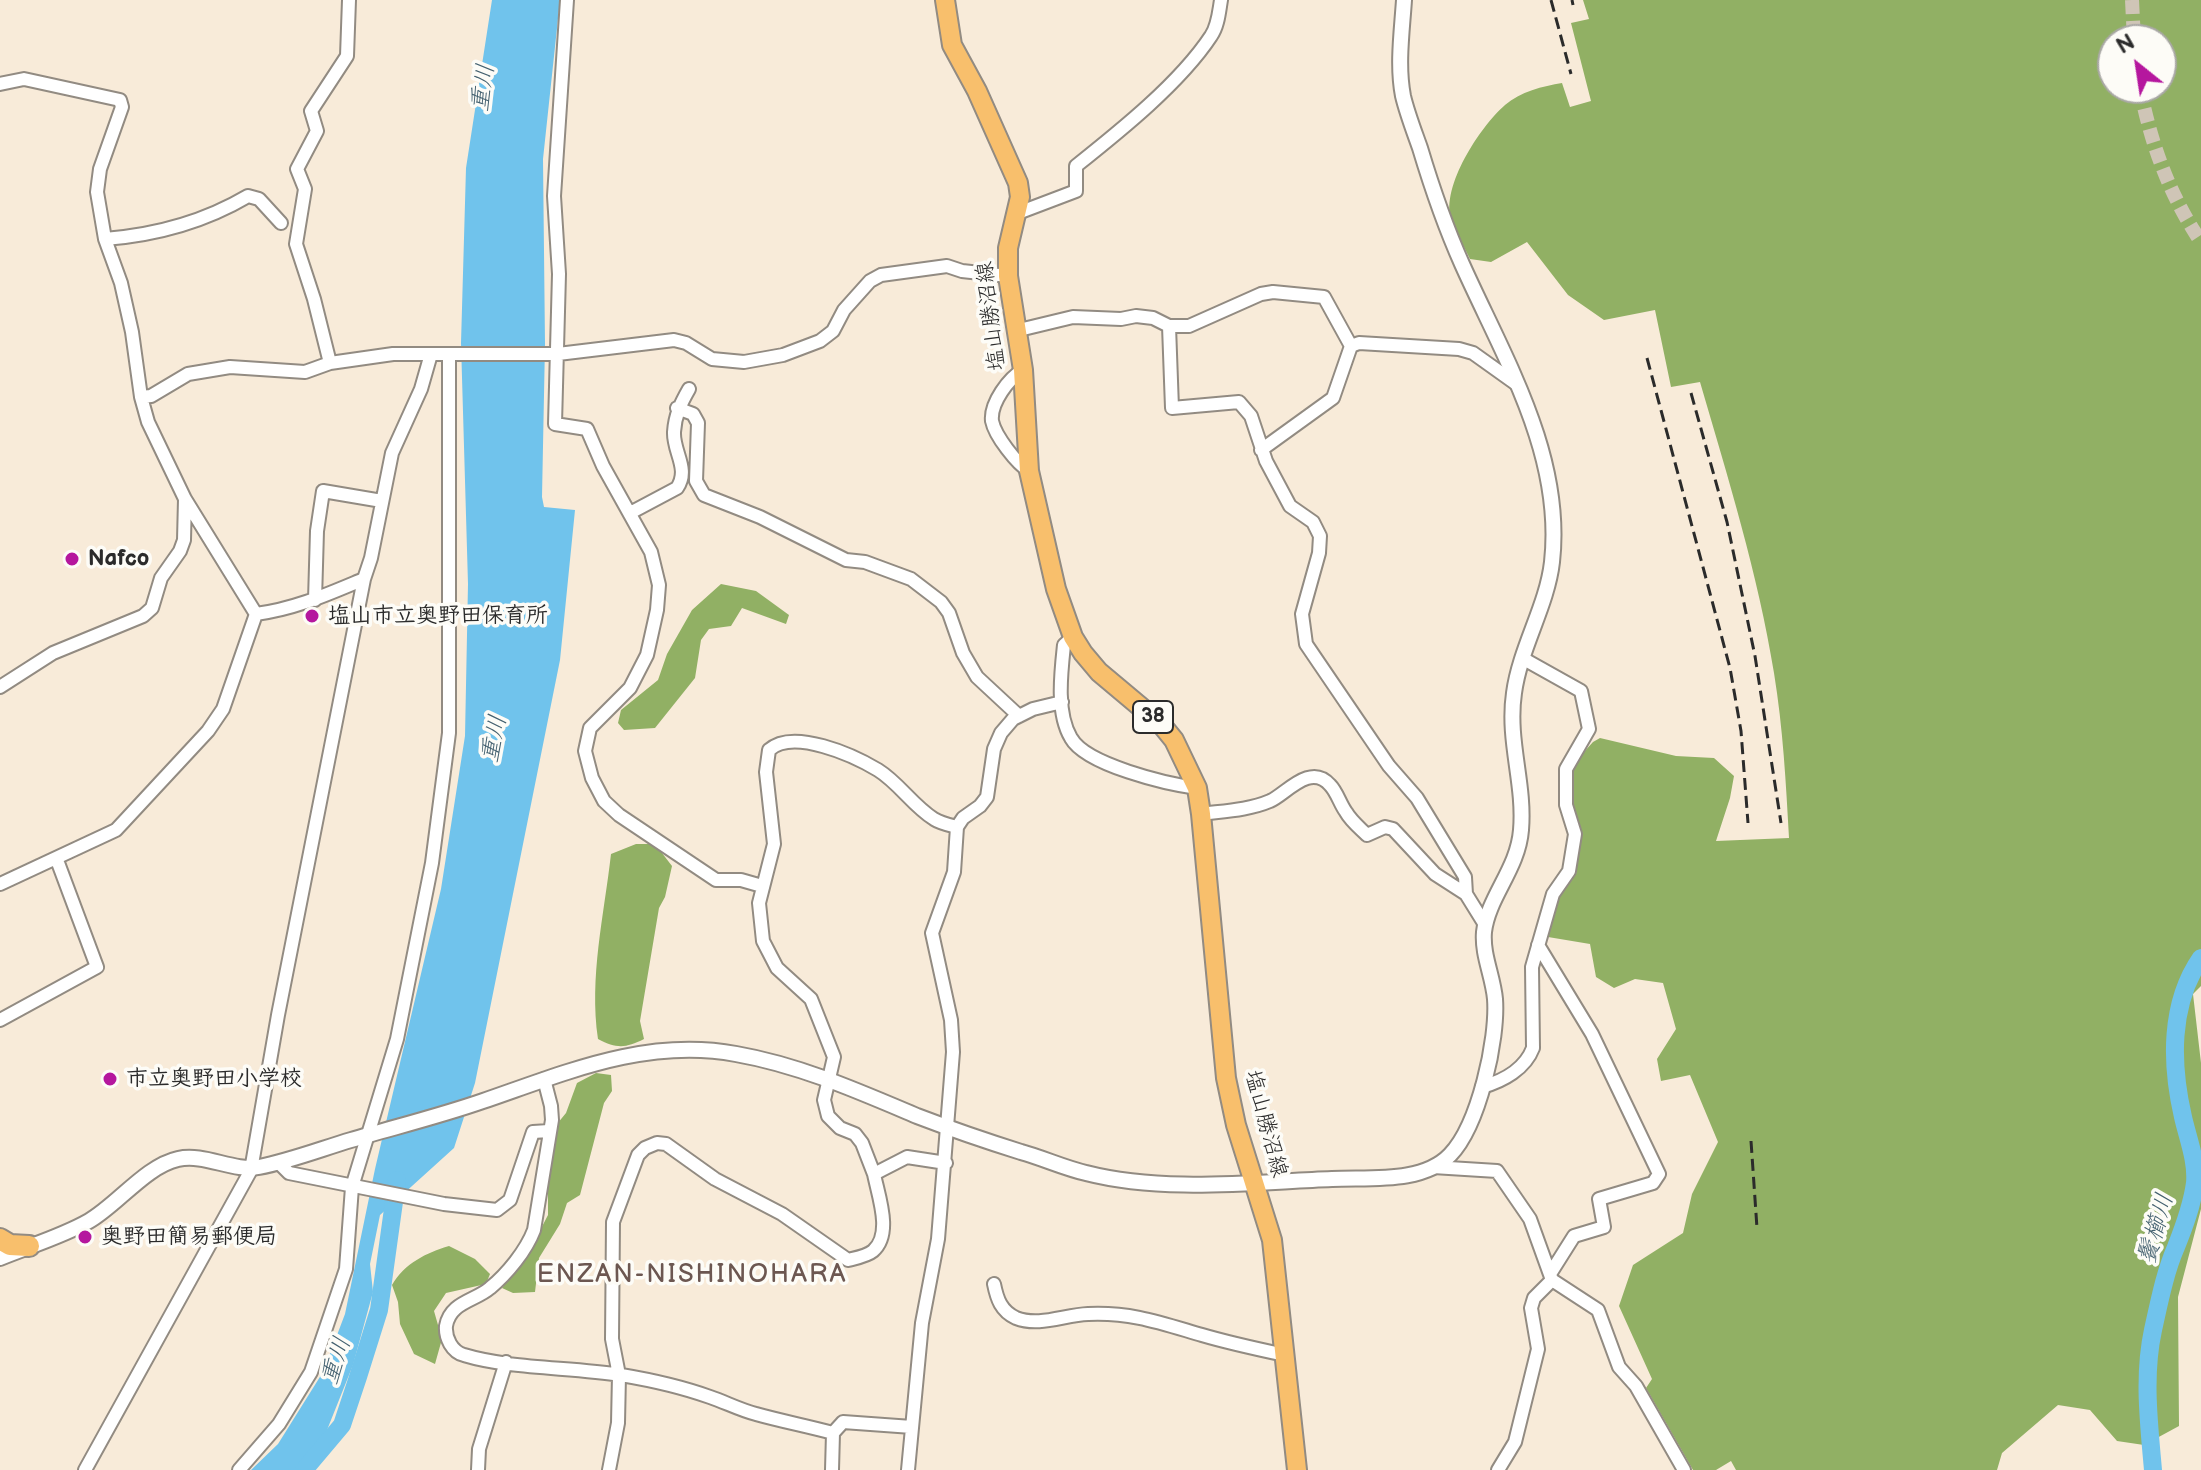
<!DOCTYPE html>
<meta charset="utf-8">
<style>
body{margin:0}
#map{position:relative;width:2201px;height:1470px;overflow:hidden;background:#f8ebd9;font-family:"Balsamiq Sans",sans-serif}
canvas{display:block}
.north{position:absolute;left:2097px;top:24px;width:80px;height:80px;box-sizing:border-box;background:#fdfcf7;border:2px solid #a9a8a5;border-radius:50%;rotate:330deg;font-size:22px;font-weight:700;line-height:32px;text-align:center;color:#2b2b2b}
.north::after{content:'';display:block;margin:auto;width:28px;height:36px;background:#b5179e;clip-path:polygon(50% 0,100% 100%,50% 72%,0 100%)}
</style>
<div id="map">
<canvas width="2201" height="1470"></canvas>
<div class="north">N</div>
</div>
<script>
const ctx = document.querySelector('canvas').getContext('2d');
ctx.lineJoin = 'round';
function paint(path, color) { ctx.fillStyle = color; ctx.fill(path, 'evenodd'); }
function trace(path, color, width, dash) { ctx.strokeStyle = color; ctx.lineWidth = width; ctx.lineCap = dash ? 'butt' : 'round'; ctx.setLineDash(dash || []); ctx.stroke(path); }
function drawText(font, color, halo, rows, align = 'center') {
  ctx.font = font + ' "Balsamiq Sans","Klee One",sans-serif'; ctx.lineWidth = 7; ctx.setLineDash([]); ctx.textBaseline = 'middle'; ctx.strokeStyle = halo; ctx.fillStyle = color; for (const [text, x, y, turn = 0] of rows) {
    ctx.save(); ctx.translate(x, y); ctx.rotate((+turn || 0) * Math.PI / 180); ctx.textAlign = isNaN(turn) ? turn : align; if (halo) ctx.strokeText(text, 0, 0); ctx.fillText(text, 0, 0); ctx.restore();
  }
}
paint(new Path2D(`
 M1583,0H2201V986L2193,994L2201,1063V1209L2178,1297L2179,1426L2144,1445L2117,1441L2090,1410L2058,1405L2002,1453L1997,1470H1736L1731,1461L1716,1470H1693L1646,1388L1652,1379L1619,1306L1633,1265L1683,1233L1692,1194L1718,1142L1690,1075L1661,1081L1657,1059L1676,1029L1663,983L1635,979L1614,988L1596,977L1590,944L1548,937L1556,902L1576,874L1580,826L1569,804L1573,764L1593,742L1600,738L1676,756L1714,758L1734,776L1730,798L1716,841L1789,838C1786,783 1783,728 1774,673C1758,574 1728,478 1700,382L1671,387L1655,310L1604,320L1568,295L1527,242L1491,262L1470,259C1464,246 1455,233 1451,220C1441,186 1480,127 1505,105C1520,92 1543,86 1562,83L1570,107L1591,101L1571,23L1589,19ZM2113,40H2161V88H2113Z
 M721,584L756,591L789,615L786,624L742,608L731,626L709,629L701,640L695,678L655,728L624,730L618,723L621,710L658,680L667,654L692,610Z
 M636,844H655L672,866L665,897L659,908L640,1021L644,1039C626,1048 617,1049 598,1039C589,977 604,916 611,854Z
 M596,1073L611,1075L612,1091L604,1103L580,1195L567,1203L560,1224L539,1258L535,1292L513,1293L502,1288L530,1250L548,1215V1180L557,1124L566,1113L577,1083Z
 M449,1246L475,1259L490,1274L486,1284L446,1293L434,1311L442,1339L435,1364L414,1354L400,1324L398,1302L392,1285C405,1263 426,1253 449,1246Z`), '#91b064');
paint(new Path2D(`
 M492,0H560L543,159L545,344L542,497L544,507L575,510L560,660L475,1083L454,1148L380,1215L370,1264L373,1292L353,1365L311,1470H251L278,1444L323,1372L345,1314L375,1169L441,889L465,736L468,584L461,343L466,168Z`), '#70c3ec');
trace(new Path2D(`
 M304,1470L342,1425L358,1377L379,1310L397,1180
 M2153,1470C2149,1424 2143,1376 2153,1330C2159,1303 2165,1272 2176,1247C2184,1227 2192,1206 2195,1183C2197,1161 2188,1139 2183,1117C2171,1065 2169,1004 2201,958`), '#70c3ec', 18);
trace(new Path2D(`
 M2132,0L2134,40
 M2140,88C2151,144 2169,194 2201,242`), '#cfc5b6', 14, [14, 7]);
const minor = new Path2D(`
 M567,0L554,196L559,274L555,424L587,429L603,466L651,552L659,585L657,610L647,655L630,688L590,728L585,751L592,778L604,801L619,815L716,880H741L762,886
 M0,84L24,79L120,100L122,107L100,169L97,192L105,239L121,283L132,332L141,397L148,422L185,499L256,614
 M1018,213L1076,191V166C1120,131 1180,83 1211,36C1218,26 1219,12 1221,0
 M105,239C156,235 204,222 248,196L259,199L281,223
 M1169,326L1172,408L1239,402L1251,416L1266,461L1290,506L1313,522L1320,536L1319,553L1302,614L1306,644L1389,766L1417,798L1465,877L1466,894
 M1019,330L1073,317L1121,319L1136,316L1153,318L1169,326H1189L1261,294L1273,292L1324,297L1351,346
 M1351,346L1359,343L1459,349L1473,353L1515,383
 M330,363L314,299L296,244L305,189L297,169L317,131L311,111L347,56L349,0
 M1023,370C1009,378 990,403 992,421C995,436 1017,464 1029,471
 M141,397L151,396L188,374L230,367L305,372L330,363L393,354H558L674,340L686,343L712,359L744,362L783,355L820,341L833,331L844,310L870,281L881,275L947,266L962,271L1008,276
 M677,408L693,414L698,423L696,481L704,495L760,517L846,560L865,562L911,579L941,602L949,613L963,653L977,677L1019,716
 M1261,450L1333,398L1351,346
 M630,513L677,488C690,469 673,452 674,432C675,415 681,403 689,389
 M315,600L317,531L323,491L382,501
 M256,614C295,609 328,594 364,579
 M1073,637L1064,645C1061,673 1056,713 1071,738C1086,765 1167,784 1197,788
 M0,687L53,653L143,616L152,608L161,578L180,551L184,540L185,499
 M1201,814C1224,811 1249,810 1270,801C1285,795 1310,762 1330,785C1337,792 1340,804 1346,812C1351,821 1360,828 1367,835L1385,827L1393,829L1435,874L1466,894L1484,923
 M0,884L116,830L208,731L223,709L256,614
 M1538,945L1592,1034L1659,1174L1653,1183L1599,1199L1604,1227L1574,1236L1550,1274
 M0,1020L97,967L57,860
 M544,1079L551,1106L552,1120L534,1230C526,1251 507,1274 490,1288C475,1301 450,1302 446,1326C445,1338 452,1352 464,1355C510,1369 572,1367 621,1375C651,1380 682,1387 710,1397C725,1402 740,1410 756,1414C781,1421 807,1426 833,1433
 M1482,1087C1503,1081 1525,1069 1533,1048L1532,967L1553,894L1569,871L1575,834L1566,805V769L1589,729L1581,691L1522,658
 M278,1162L289,1173L444,1204L497,1210L510,1200L533,1132L549,1131
 M1433,1167L1497,1171L1530,1219L1552,1280L1598,1310L1619,1367L1636,1386L1684,1470
 M874,1174L862,1143L855,1134L840,1128L828,1116L824,1100L834,1057L811,999L777,968L763,941L759,903L774,844L766,772L769,750C793,728 853,755 878,770C899,783 913,806 934,819C940,823 949,825 957,827
 M994,1284C997,1299 1001,1311 1016,1318C1039,1327 1064,1315 1088,1314C1132,1312 1161,1323 1202,1335C1229,1343 1257,1349 1285,1355
 M85,1470L251,1170L278,1015L364,579L371,558L392,453L421,389L431,354
 M239,1470L279,1424L311,1372L346,1269L352,1187L397,1039L432,863L449,733V354
 M478,1470L479,1449L506,1362
 M609,1470L618,1423L619,1375L612,1339L613,1222L638,1155L645,1148L657,1143L666,1144L715,1179L782,1214L848,1260C856,1258 867,1256 873,1251C893,1234 878,1195 874,1174L907,1157L946,1163
 M832,1470L833,1433L843,1422L912,1427
 M908,1470L922,1323L938,1239L953,1052L951,1020L932,933L954,872L957,827L963,818L980,806L987,797L994,749L1001,733L1013,719L1033,709L1062,702
 M1498,1470L1515,1442L1538,1349L1531,1308L1534,1298L1552,1280`);
const tertiary = new Path2D(`
 M0,1258C29,1246 61,1237 89,1221C117,1205 146,1166 178,1159C205,1153 233,1172 259,1167C290,1161 321,1149 351,1140C395,1127 440,1116 483,1101C565,1073 647,1037 736,1054C799,1065 858,1091 917,1116C951,1129 986,1141 1021,1152C1043,1158 1064,1168 1086,1173C1164,1193 1253,1182 1332,1179C1369,1177 1422,1184 1450,1155C1479,1125 1498,1039 1495,999C1493,976 1482,955 1484,932C1488,897 1518,869 1521,830C1525,783 1507,741 1514,693C1520,648 1547,606 1552,562C1564,455 1504,358 1462,264C1445,226 1432,188 1420,148C1414,131 1407,113 1403,96C1397,65 1402,31 1404,0`);
const primary = new Path2D(`
 M945,0L952,45L977,91L1018,183L1020,197L1008,248V276L1023,370L1029,471L1056,589L1073,637L1083,653L1099,672L1161,724L1174,740L1197,788L1201,814L1226,1078L1236,1125L1272,1240L1297,1470`);
const trunk = new Path2D(`
 M0,1239L10,1245L29,1246`);
trace(minor, '#928b82', 16);
trace(tertiary, '#928b82', 18);
trace(primary, '#928b82', 22);
trace(trunk, '#928b82', 24);
trace(minor, '#fff', 12);
trace(tertiary, '#fff', 14);
trace(primary, '#f8bf6c', 18);
trace(trunk, '#f8bf6c', 20);
trace(new Path2D(`
 M1551,0L1571,74
 M1572,0L1573,5
 M1647,358L1730,668L1741,731L1748,823
 M1691,393L1727,522L1755,656L1781,823
 M1751,1141L1757,1228`), '#2b2b2b', 3, [12, 6]);
for (const [x, y, r, color] of [
 [72,559,8,"#b5179e"],
 [312,616,8,"#b5179e"],
 [110,1079,8,"#b5179e"],
 [85,1237,8,"#b5179e"]
]) { const dot = new Path2D(); dot.arc(x, y, r, 0, 2 * Math.PI); ctx.fillStyle = color; ctx.fill(dot); trace(dot, '#fdfcf7', 3); }
for (const [x, y, w] of [
 [1153,717,40]
]) { const box = new Path2D(); box.roundRect(x - w / 2, y - 16, w, 32, 6); ctx.fillStyle = '#fdfcf7'; ctx.fill(box); trace(box, '#2b2b2b', 2); }
drawText('bold 20px', '#2b2b2b', null, [
 ["38",1153,717]
]);
drawText('22px', '#2b2b2b', '#fdfcf7', [
 ["塩山勝沼線",992,316,-97],
 ["塩山勝沼線",1265,1124,75]
]);
drawText('bold 22px', '#2b2b2b', '#fdfcf7', [
 ["Nafco",88,559],
 ["塩山市立奥野田保育所",328,616],
 ["市立奥野田小学校",126,1079],
 ["奥野田簡易郵便局",101,1237]
], 'left');
drawText('italic 24px', '#43606f', '#fdfcf7', [
 ["重川",484,88,-82],
 ["重川",495,739,-78],
 ["鬢櫛川",2157,1229,-74],
 ["重川",337,1361,-72]
]);
ctx.letterSpacing = '2px';
drawText('26px', '#6c5751', '#fdfcf7', [
 ["ENZAN-NISHINOHARA",692,1275]
]);
ctx.letterSpacing = '0px';
</script>
